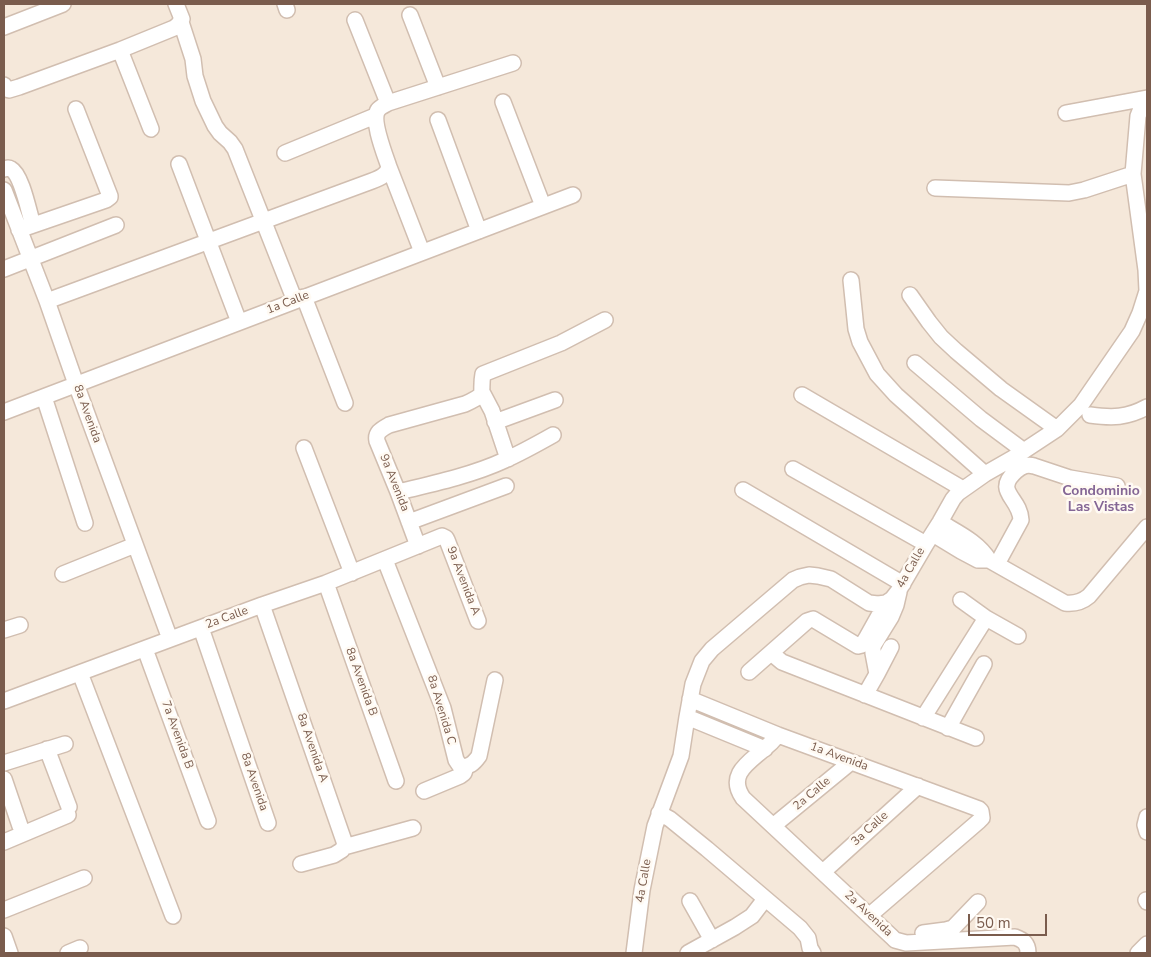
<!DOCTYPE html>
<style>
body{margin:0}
#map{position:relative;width:1151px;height:957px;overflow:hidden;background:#fdf6ec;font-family:"Nunito Sans",sans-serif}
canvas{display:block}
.frame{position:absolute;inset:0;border:5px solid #7a5c4d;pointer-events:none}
.scale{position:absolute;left:968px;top:914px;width:79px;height:22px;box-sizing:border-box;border:2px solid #7a5c4d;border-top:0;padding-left:6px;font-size:15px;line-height:18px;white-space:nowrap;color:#7a5c4d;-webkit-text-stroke:4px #fffaf3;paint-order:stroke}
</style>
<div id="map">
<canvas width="1151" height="957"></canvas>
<div class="frame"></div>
<div class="scale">50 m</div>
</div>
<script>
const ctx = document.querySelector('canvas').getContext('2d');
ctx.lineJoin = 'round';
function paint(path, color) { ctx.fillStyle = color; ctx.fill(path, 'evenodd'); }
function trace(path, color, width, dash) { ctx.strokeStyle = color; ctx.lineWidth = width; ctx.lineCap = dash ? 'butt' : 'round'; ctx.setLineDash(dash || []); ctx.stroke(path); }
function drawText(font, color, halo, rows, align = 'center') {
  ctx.font = font + ' "Nunito Sans",sans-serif'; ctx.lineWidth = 5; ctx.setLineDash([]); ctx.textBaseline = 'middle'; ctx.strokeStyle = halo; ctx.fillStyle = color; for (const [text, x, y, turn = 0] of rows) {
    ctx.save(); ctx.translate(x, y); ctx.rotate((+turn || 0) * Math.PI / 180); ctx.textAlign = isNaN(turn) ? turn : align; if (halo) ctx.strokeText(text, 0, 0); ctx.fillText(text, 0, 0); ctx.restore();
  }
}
paint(new Path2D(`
 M4,4H1147V953H4Z`), '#f5e8da');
const minor = new Path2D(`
 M285,4L287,10
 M410,15L438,87
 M355,20L388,103
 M181,22L193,59L195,76L203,101L215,126L220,133L230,142L235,149L295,301
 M4,27L63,4
 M120,50L151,129
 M4,85L6,89L9,90L19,87L120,50L174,28L178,25L182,19L176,4
 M503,102L543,206
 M1066,113L1147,98
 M438,120L479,231
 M285,153L375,116
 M179,164L239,322
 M389,167L422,252
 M4,169C8,168 8,167 11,169C22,175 29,213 33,225
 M935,188L1069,193L1084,190L1133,174
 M4,190L47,301L76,384L170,639
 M19,230L106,200L110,197V196L76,109
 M4,269L116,225
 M851,280L856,329L860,342L877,374L896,395L985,474
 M910,295L929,322L941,337L956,351L1001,389L1057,429
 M304,297L345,403
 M47,301L372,181C380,178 387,175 389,167C385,155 371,120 378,110C380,107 385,105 388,103L513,63
 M915,363L981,419L1024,451
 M482,392L492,411L508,459
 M802,395L963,489
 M44,397L85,523
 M4,412L573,195
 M1090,415C1112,418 1127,418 1147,407
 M495,422L555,400
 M304,448L352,573
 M793,469L926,544
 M743,490L903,584
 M398,492C432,484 473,475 505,460C521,453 537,444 553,435
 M409,522L506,486
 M940,522C958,533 978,542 989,560
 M933,534L961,551L978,560H989L1065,603C1074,604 1082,602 1089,596L1147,527
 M418,546L398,492L377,441C375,432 382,429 389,425L465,404C489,393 479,395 483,374L561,343L605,320
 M385,560L443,708L456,760L460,766C469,768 474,763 479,756L495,680
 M997,564L1021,520C1020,497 993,492 1016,471C1022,466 1027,464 1034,466L1070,478L1117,486
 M63,574L135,545
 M326,583L396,781
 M262,605L345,844L342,850L334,855L301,864
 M986,618L1018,636
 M201,628L268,823
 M4,630L20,625
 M867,637L886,603
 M145,649L208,821
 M773,651L776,657L782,662L976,738
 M749,672L807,621L813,619L858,646L862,645L867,637L875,642
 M80,673L173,916
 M877,674L891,647
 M865,695L877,674L873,653V646L891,617L896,605L899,592
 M690,699L778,735L979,809L981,811L982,818L979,821L870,915
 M4,701L262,605L326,583L442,536L446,538L447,540L478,621
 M687,717L765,749
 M923,718L986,618L961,600
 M948,728L984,664
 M778,735C774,740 769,745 764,749C748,763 727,775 743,798L892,937L895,940L906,943L1015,937C1023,940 1028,943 1028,953
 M47,749L69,807
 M4,763L65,744
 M4,779L20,826
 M424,791L460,776L464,773L466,767
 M659,813L670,819L707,849L800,928L808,938L810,948L813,953
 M1147,817L1145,825L1147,832
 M773,826L851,762
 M4,842L68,815
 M344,847L413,828
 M823,872L918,786
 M1146,900L1147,902
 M690,901L712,940
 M4,910L84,878
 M923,933L946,930L953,928L978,902
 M4,936L10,953
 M68,953L80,948
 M634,953L642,890L655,826L681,756L687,717L693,684L702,661L712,649L793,580L800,577L809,575L818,576L831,579L869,603L878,604L886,603L892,599L899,590L926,544L940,522L953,499L958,493L985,474L1013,458L1057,429L1081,405L1132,331L1140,313L1147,291L1146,270L1133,174L1138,116L1142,106L1147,101
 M688,953L735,927L752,916L765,899
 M1138,953L1147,944`);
trace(minor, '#d1beb0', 18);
trace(minor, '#fff', 15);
drawText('12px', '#7a5c4d', '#fffaf3', [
 ["1a Calle",288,303,-21],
 ["8a Avenida",87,414,70],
 ["9a Avenida",394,483,68],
 ["4a Calle",911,568,-60],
 ["9a Avenida A",463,581,69],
 ["2a Calle",227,618,-20],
 ["8a Avenida B",361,682,70],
 ["8a Avenida C",441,710,73],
 ["7a Avenida B",177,735,70],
 ["8a Avenida A",312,748,71],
 ["1a Avenida",839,757,20],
 ["8a Avenida",254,782,71],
 ["2a Calle",812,794,-40],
 ["3a Calle",870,829,-42],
 ["4a Calle",644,881,-80],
 ["2a Avenida",868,914,43]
]);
drawText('bold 14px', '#846695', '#fffaf3', [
 ["Condominio",1101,492],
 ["Las Vistas",1101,508]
]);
</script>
